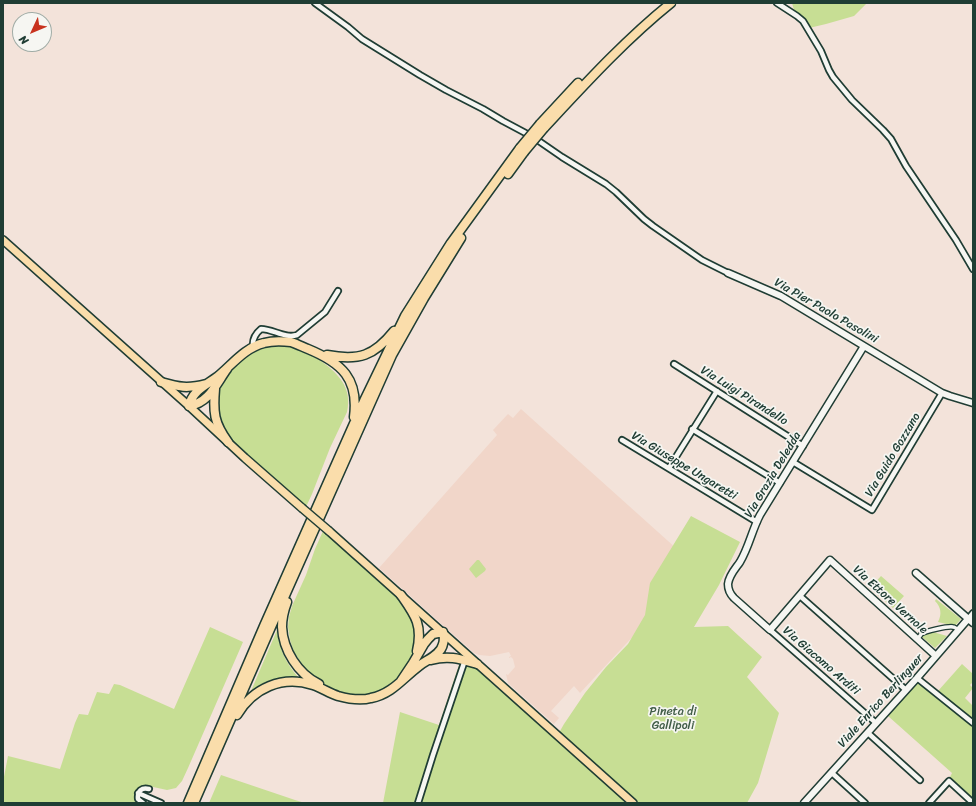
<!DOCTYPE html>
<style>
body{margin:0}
#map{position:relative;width:976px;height:806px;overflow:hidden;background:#f3e3da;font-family:Sriracha,sans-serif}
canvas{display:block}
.frame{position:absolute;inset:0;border:4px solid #1f3d34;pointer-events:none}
.north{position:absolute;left:12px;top:12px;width:40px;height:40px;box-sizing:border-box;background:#f6f6f2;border:1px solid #a0aca6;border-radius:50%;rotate:226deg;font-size:11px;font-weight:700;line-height:16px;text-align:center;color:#1f3d34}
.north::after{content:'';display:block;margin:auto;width:14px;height:18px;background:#c8321e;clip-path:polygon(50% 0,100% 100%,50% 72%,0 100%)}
</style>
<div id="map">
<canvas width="976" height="806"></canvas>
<div class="frame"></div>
<div class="north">N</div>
</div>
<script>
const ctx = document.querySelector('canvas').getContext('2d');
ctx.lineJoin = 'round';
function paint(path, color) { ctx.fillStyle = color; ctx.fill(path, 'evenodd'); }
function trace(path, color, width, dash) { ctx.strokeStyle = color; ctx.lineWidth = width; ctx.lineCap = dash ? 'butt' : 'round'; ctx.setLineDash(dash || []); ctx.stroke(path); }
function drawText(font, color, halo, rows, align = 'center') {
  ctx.font = font + ' Sriracha,sans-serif'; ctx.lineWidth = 3.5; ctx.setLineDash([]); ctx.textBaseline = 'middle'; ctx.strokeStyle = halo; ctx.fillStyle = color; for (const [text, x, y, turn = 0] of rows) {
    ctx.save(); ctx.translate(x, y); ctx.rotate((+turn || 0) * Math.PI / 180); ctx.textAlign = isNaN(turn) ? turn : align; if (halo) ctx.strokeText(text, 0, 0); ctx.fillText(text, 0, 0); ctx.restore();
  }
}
paint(new Path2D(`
 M521,409L697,567L683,583L580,693L574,686L551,711L559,718L554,724L508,683L506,674L508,675L515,667L513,659L511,657L509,658V657L511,656L509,652L490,656L479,655L474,653L379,568L497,435L493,430L508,414L513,418Z`), '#f1d6c9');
paint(new Path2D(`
 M792,3H867L854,16L826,24L809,28L794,10Z
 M275,345C281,345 290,345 296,347C304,349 311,354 318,359C337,372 353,387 347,412L330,448L312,494L306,507L230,440L216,414L218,389L230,370L242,358L251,352L260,348Z
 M691,516L740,542L719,585L694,627L728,626L762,657L747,677L779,713L758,783L747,803H383L400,712L439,725L460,662L474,667L481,672L498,689L500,690L545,729L560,731L564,724L585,693L606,667L628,644L645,615L650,583Z
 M323,531L398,598L407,608L416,629L414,656L398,680L382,691L363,696L350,695L339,691L317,682L310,675L300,661L294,652L290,640L288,627L289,617L292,606L306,575L315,549Z
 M477,560H479L486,569L485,571L476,578L469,569Z
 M881,576L904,596L893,608L870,588Z
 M936,599L961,619L955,626L938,622C942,614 941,607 935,601Z
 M210,627L243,642L188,768L182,781L176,788L167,790L144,785L140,787L135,791L134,796L135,800L139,803H3V782L8,756L60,769L75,723L79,714L88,715L97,692L109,694L114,684L120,685L174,709Z
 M277,630C279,649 286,663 298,677C279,677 267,679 251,691Z
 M933,632L947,636L935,648L922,637L925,634Z
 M962,664L973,674V682L970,685L973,688L965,698L973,706L972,709L973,710V720L938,691Z
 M918,682L973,726V801L949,779L952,773L888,716Z
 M221,775L295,800L305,803H209Z`), '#c7de94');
const pedestrian = new Path2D(`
 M917,639C918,638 921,635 921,634C925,631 948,626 953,627C954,627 957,629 958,630`);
const minor = new Path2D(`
 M315,3L348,27L362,39L420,75L446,90L483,109L503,121L533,137L562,157L606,184L616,192L644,219L653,226L702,260L728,273
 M777,3L797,16L803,21L821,51L829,70L833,77L852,100L883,130L891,139L906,166L956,240L973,269
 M253,347C252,339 255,334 261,329C273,329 285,339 297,335L325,312L338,291
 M674,364L803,446
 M692,429L780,483
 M622,440L757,522
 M793,462L872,510L942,393
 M669,468L717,391
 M800,596L906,690
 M968,619L973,613
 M770,630L876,723
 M917,678L973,723
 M868,733L920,780
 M832,773L865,803
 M138,793L161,803
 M143,803L138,799C137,791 142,787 149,789
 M418,803L433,755L465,660
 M929,803L949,781L973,803`);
const tertiary = new Path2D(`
 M728,273L781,296L942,393L950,396L973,403
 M864,346L760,515C752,530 749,547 740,562C736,568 729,575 728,584C728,589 730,594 734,598L770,630L830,560L936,656
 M916,573L973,623
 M804,803L917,678L968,619`);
const primary = new Path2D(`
 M3,240L189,406L245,458L302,508
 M329,531L633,803`);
const trunk = new Path2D(`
 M540,124L578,83
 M544,128C585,84 625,40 671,3
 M508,174L524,152
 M327,355C359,361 374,356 394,331
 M227,369C216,384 209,403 189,406C192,391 206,385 217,377C232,365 244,348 264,343C271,341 283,341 291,342C297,344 303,347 308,349C342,363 359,379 354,417
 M161,382C179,387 187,389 206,384
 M215,389C213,412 214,423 228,442
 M401,595C415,615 423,625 417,651
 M287,602C284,610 282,618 282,627C283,650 298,674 319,684
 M431,660C449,655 460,659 477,664
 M237,715C253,688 282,675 313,685C322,688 329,693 338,696C349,699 360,701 371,698C392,694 403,678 419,666C426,660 441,655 443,644C444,641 444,636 443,632L433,634L428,639L424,644L413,663L401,681
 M188,803L264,626L364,401L405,316L451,243L520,148
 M194,803L271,627L392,355L424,298L461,238`);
trace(pedestrian, '#1f3d34', 6);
trace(minor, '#1f3d34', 8);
trace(tertiary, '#1f3d34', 9);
trace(primary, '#1f3d34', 10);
trace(trunk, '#1f3d34', 11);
trace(pedestrian, '#f6f6f2', 3.5);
trace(minor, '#f6f6f2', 4.5);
trace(tertiary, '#f6f6f2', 6);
trace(primary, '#faddab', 7);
trace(trunk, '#faddab', 8);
const primaryBridge = new Path2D(`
 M302,508L329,531`);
const trunkBridge = new Path2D(`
 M520,148L540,124
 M524,152L544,128`);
trace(primaryBridge, '#1f3d34', 10, []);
trace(trunkBridge, '#1f3d34', 11, []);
trace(primaryBridge, '#faddab', 7);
trace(trunkBridge, '#faddab', 8);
drawText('12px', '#1f3d34', '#f6f6f2', [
 ["Via Pier Paolo Pasolini",826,311,30],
 ["Via Luigi Pirandello",744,396,32],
 ["Via Guido Gozzano",893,455,-59],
 ["Via Giuseppe Ungaretti",684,466,31],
 ["Via Grazia Deledda",773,475,-59],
 ["Via Ettore Vernole",890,600,42],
 ["Via Giacomo Arditi",821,661,41],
 ["Viale Enrico Berlinguer",881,701,-48]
]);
drawText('12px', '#415d47', '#f6f6f2', [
 ["Pineta di",673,712],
 ["Gallipoli",673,726]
]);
</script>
